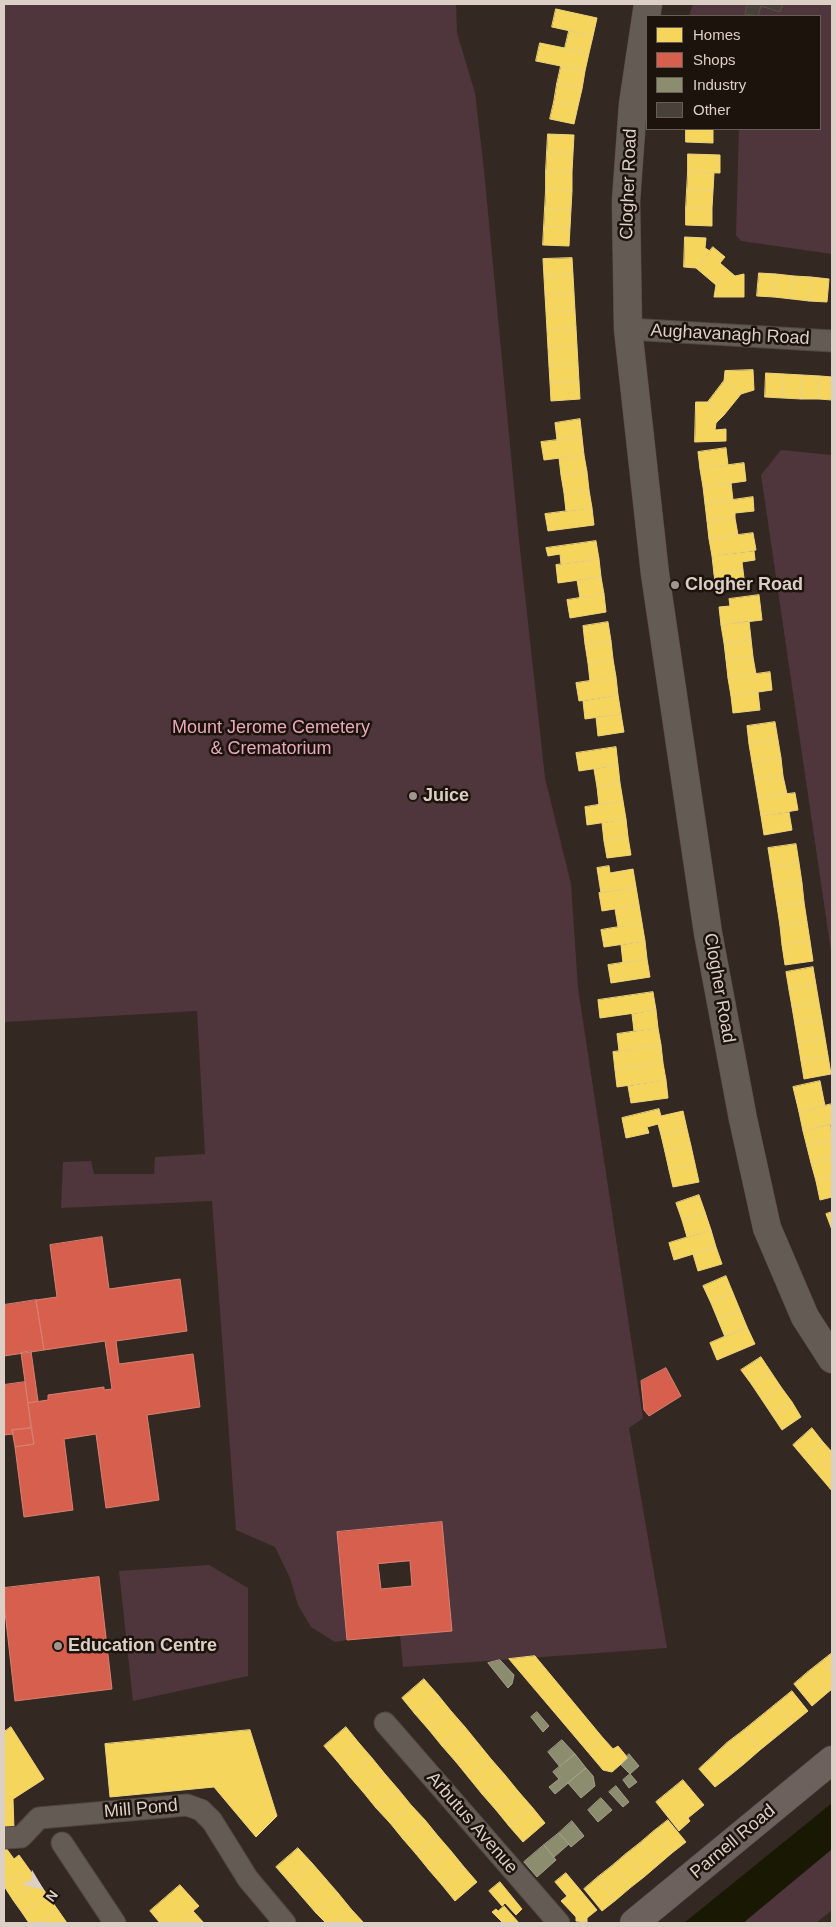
<!DOCTYPE html>
<style>
body{margin:0}
#map{position:relative;width:836px;height:1927px;overflow:hidden;background:#342922;font-family:Arial,sans-serif}
canvas{display:block}
.frame{position:absolute;inset:0;border:5px solid #dccfc6;pointer-events:none}
.legend{position:absolute;left:646px;top:15px;width:175px;height:115px;box-sizing:border-box;background:#1c130d;border:1px solid #695e57;margin:0;padding:6px 9px;list-style:none;font-size:15px;color:#dccfc6}
.legend li{display:flex;align-items:center;gap:10px;height:25px}
.legend b{width:25px;border:1px solid #695e57}
.north{position:absolute;left:15px;top:1862px;width:50px;height:50px;-webkit-text-stroke:4px #1c130d;paint-order:stroke;rotate:127deg;font-size:14px;font-weight:700;line-height:20px;text-align:center;color:#dccfc6}
.north::after{content:'';display:block;margin:auto;width:18px;height:22px;background:#dccfc6;clip-path:polygon(50% 0,100% 100%,50% 72%,0 100%)}
</style>
<div id="map">
<canvas width="836" height="1927"></canvas>
<div class="frame"></div>
<ul class="legend">
<li><b style="height:14px;background:#f6d55c"></b>Homes</li>
<li><b style="height:14px;background:#d6604d"></b>Shops</li>
<li><b style="height:14px;background:#8c8c6e"></b>Industry</li>
<li><b style="height:14px;background:#48413a"></b>Other</li>
</ul>
<div class="north">N</div>
</div>
<script>
const ctx = document.querySelector('canvas').getContext('2d');
ctx.lineJoin = 'round';
function paint(path, color) { ctx.fillStyle = color; ctx.fill(path, 'evenodd'); }
function trace(path, color, width, dash) { ctx.strokeStyle = color; ctx.lineWidth = width; ctx.lineCap = dash ? 'butt' : 'round'; ctx.setLineDash(dash || []); ctx.stroke(path); }
function drawText(font, color, halo, rows, align = 'center') {
  ctx.font = font + ' Arial,sans-serif'; ctx.lineWidth = 5; ctx.setLineDash([]); ctx.textBaseline = 'middle'; ctx.strokeStyle = halo; ctx.fillStyle = color; for (const [text, x, y, turn = 0] of rows) {
    ctx.save(); ctx.translate(x, y); ctx.rotate((+turn || 0) * Math.PI / 180); ctx.textAlign = isNaN(turn) ? turn : align; if (halo) ctx.strokeText(text, 0, 0); ctx.fillText(text, 0, 0); ctx.restore();
  }
}
paint(new Path2D(`
 M4,4H456L457,33L475,93L484,170L519,540L545,778L571,884L578,988L643,1418L629,1428L667,1648L403,1667L400,1635L452,1628L442,1522L337,1532L347,1640L335,1642L311,1627L298,1605L290,1578L275,1547L236,1530L212,1201L61,1208L63,1162L91,1161L94,1174H154L155,1157L205,1154L197,1011L4,1022Z
 M693,4H832V254L741,241L736,235L739,129H820V16H689Z
 M781,450L832,455V958L761,475Z
 M209,1565L248,1588V1676L133,1701L119,1571Z
 M832,1849V1910L816,1923H743Z`), '#4f353c');
paint(new Path2D(`
 M832,1803V1849L743,1923H684Z`), '#181803');
const homes = new Path2D(`
 M556,9L597,18L593,36L552,27Z
 M569,31L593,36L589,53L565,48Z
 M540,43L589,53L585,71L536,61Z
 M561,66L585,71L582,89L557,84Z
 M557,84L582,89L578,106L554,102Z
 M554,102L578,106L574,124L550,119Z
 M686,129H713V143L686,142Z
 M548,134L574,135L573,153L547,152Z
 M547,152L573,153L572,172L546,171Z
 M688,154L720,155V173L688,172Z
 M546,171L572,172V191L546,190Z
 M688,172L714,173L713,191L687,190Z
 M546,190L572,191L571,209L545,208Z
 M687,190L713,191L712,208H686Z
 M545,208L571,209L570,228L544,227Z
 M686,208H712V226L686,225Z
 M544,227L570,228L569,246L543,245Z
 M685,237L706,238L705,248L710,251L696,268L684,267Z
 M713,247L725,257L720,263L728,270L716,285L696,268Z
 M572,258L573,275L544,277L543,259Z
 M728,270L735,276L744,274V297H714L716,285Z
 M759,273L776,274L774,297L757,296Z
 M776,274L794,276L792,299L774,297Z
 M573,275L574,293L545,295L544,277Z
 M794,276L811,277L809,301L792,299Z
 M811,277L829,279L827,302L809,301Z
 M574,293L575,311L546,312L545,295Z
 M575,311L576,328L547,330L546,312Z
 M576,328L577,346L548,348L547,330Z
 M577,346L578,364L549,366L548,348Z
 M578,364L579,382L550,383L549,366Z
 M753,370L754,390L741,394L724,381L725,371Z
 M766,373L784,374L783,398L765,397Z
 M784,374L802,375L801,399L783,398Z
 M802,375L820,376L819,399H801Z
 M820,376L832,377V400L819,399Z
 M724,381L741,394L724,415L708,402Z
 M579,382L580,399L551,401L550,383Z
 M696,402H708L724,415L716,423L715,430L726,429V441L695,442Z
 M580,419L582,437L557,440L555,423Z
 M582,437L584,455L544,460L541,442Z
 M726,448L728,465L700,469L698,452Z
 M584,455L587,472L561,475L559,458Z
 M744,463L746,481L703,487L700,469Z
 M587,472L589,490L564,493L561,475Z
 M731,483L733,500L705,504L703,487Z
 M589,490L592,508L566,511L564,493Z
 M753,497L754,511L735,513V518L707,521L705,504Z
 M592,508L594,525L548,531L545,514Z
 M735,518L738,535L709,539L707,521Z
 M753,533L756,550L712,556L709,539Z
 M596,541L599,559L561,564L560,554L548,556L546,548Z
 M754,551L755,560L742,562L743,570L714,574L712,556Z
 M599,559L601,577L558,583L556,565Z
 M743,570L745,587L717,591L714,574Z
 M601,577L604,594L580,598L577,580Z
 M604,594L606,612L570,618L567,600Z
 M759,595L762,620L721,625L719,607L730,606L729,599Z
 M749,621L751,639L724,643L721,625Z
 M608,622L611,641L585,644L583,626Z
 M751,639L753,657L726,660L724,643Z
 M611,641L613,659L588,663L585,644Z
 M753,657L756,674L728,678L726,660Z
 M613,659L616,677L590,681L588,663Z
 M770,672L772,690L731,696L728,678Z
 M616,677L618,695L579,701L576,683Z
 M758,692L760,710L733,713L731,696Z
 M618,695L621,714L585,719L583,701Z
 M621,714L624,732L598,736L596,717Z
 M775,722L778,740L749,744L747,726Z
 M778,740L781,758L752,762L749,744Z
 M616,747L618,765L579,771L576,753Z
 M781,758L783,776L755,780L752,762Z
 M618,765L620,783L597,787L594,769Z
 M783,776L787,794L758,798L755,780Z
 M620,783L623,801L599,805L597,787Z
 M795,793L798,810L761,816L758,798Z
 M623,801L626,819L587,825L585,807Z
 M789,812L792,830L764,835L761,816Z
 M626,819L628,837L604,841L602,823Z
 M628,837L631,855L607,858L604,841Z
 M796,844L799,863L771,867L768,848Z
 M799,863L802,883L774,887L771,867Z
 M609,866L610,873L633,869L636,887L601,893L597,868Z
 M802,883L804,902L777,906L774,887Z
 M636,887L639,905L602,911L599,893Z
 M804,902L807,922L780,926L777,906Z
 M639,905L642,923L618,927L615,909Z
 M807,922L810,941L782,945L780,926Z
 M642,923L645,941L604,947L601,930Z
 M645,941L647,959L623,963L621,945Z
 M810,941L813,961L785,965L782,945Z
 M647,959L650,977L611,983L608,965Z
 M813,967L816,985L789,990L786,972Z
 M816,985L819,1003L792,1007L789,990Z
 M653,992L656,1010L600,1018L598,1000Z
 M819,1003L822,1020L795,1025L792,1007Z
 M656,1010L658,1028L634,1031L632,1014Z
 M822,1020L825,1038L798,1043L795,1025Z
 M658,1028L661,1045L619,1051L617,1034Z
 M825,1038L828,1056L801,1061L798,1043Z
 M661,1045L663,1063L615,1070L613,1052Z
 M828,1056L831,1074L804,1079L801,1061Z
 M663,1063L666,1080L617,1087L615,1070Z
 M666,1080L668,1098L631,1103L628,1086Z
 M820,1081L825,1106L799,1112L793,1087Z
 M832,1104V1124L803,1131L799,1112Z
 M659,1109L661,1116L683,1111L687,1129L661,1135L658,1124L647,1127L649,1133L626,1138L622,1118Z
 M830,1124L832,1140L807,1147L803,1131Z
 M687,1129L691,1146L665,1152L661,1135Z
 M832,1140V1157L811,1163L807,1147Z
 M691,1146L695,1164L669,1170L665,1152Z
 M832,1157V1177L816,1181L811,1163Z
 M695,1164L699,1182L673,1187L669,1170Z
 M832,1177V1197L820,1200L816,1181Z
 M699,1195L705,1212L682,1220L676,1203Z
 M705,1212L711,1230L687,1237L682,1220Z
 M832,1212V1230L826,1214Z
 M711,1230L716,1247L674,1260L669,1243Z
 M716,1247L722,1264L698,1271L693,1254Z
 M726,1276L733,1293L711,1303L703,1286Z
 M733,1293L740,1310L718,1320L711,1303Z
 M740,1310L747,1327L725,1337L718,1320Z
 M747,1327L755,1344L717,1360L710,1343Z
 M761,1357L771,1372L752,1385L741,1370Z
 M771,1372L781,1387L762,1400L752,1385Z
 M781,1387L792,1402L772,1415L762,1400Z
 M792,1402L801,1417L782,1430L772,1415Z
 M812,1428L823,1442L804,1458L793,1445Z
 M823,1442L832,1452V1457L815,1471L804,1458Z
 M832,1457V1481L827,1485L815,1471Z
 M832,1481V1491L827,1485Z
 M832,1653V1673L822,1661Z
 M535,1656L603,1738L587,1751L509,1659Z
 M822,1661L832,1673V1689L826,1694L808,1672Z
 M808,1672L826,1694L812,1706L794,1684Z
 M424,1679L438,1695L415,1714L402,1698Z
 M792,1691L808,1711L792,1724L776,1704Z
 M438,1695L451,1711L429,1730L415,1714Z
 M776,1704L792,1724L776,1737L760,1717Z
 M451,1711L465,1727L442,1746L429,1730Z
 M760,1717L776,1737L760,1750L744,1730Z
 M11,1727L44,1779L13,1799L14,1829L4,1830V1732Z
 M346,1727L359,1743L337,1761L324,1746Z
 M465,1727L478,1743L456,1762L442,1746Z
 M250,1730L277,1816L256,1837L214,1787L110,1797L105,1744Z
 M744,1730L760,1750L744,1764L727,1743Z
 M603,1738L613,1749L618,1746L628,1758L612,1772L603,1770L587,1751Z
 M359,1743L372,1758L350,1777L337,1761Z
 M478,1743L491,1759L469,1778L456,1762Z
 M727,1743L744,1764L728,1777L711,1758Z
 M372,1758L385,1774L363,1792L350,1777Z
 M711,1758L728,1777L715,1787L699,1769Z
 M491,1759L505,1775L482,1794L469,1778Z
 M385,1774L398,1789L376,1808L363,1792Z
 M505,1775L518,1791L496,1810L482,1794Z
 M683,1780L704,1805L688,1818L690,1821L679,1831L656,1802Z
 M398,1789L411,1805L390,1823L376,1808Z
 M518,1791L532,1807L509,1826L496,1810Z
 M411,1805L425,1820L403,1839L390,1823Z
 M532,1807L545,1823L523,1842L509,1826Z
 M425,1820L438,1836L416,1854L403,1839Z
 M668,1820L686,1842L672,1853L654,1831Z
 M654,1831L672,1853L658,1865L640,1843Z
 M438,1836L451,1851L429,1870L416,1854Z
 M640,1843L658,1865L644,1877L626,1854Z
 M4,1848H6L14,1859L19,1855L29,1869L4,1886Z
 M298,1848L312,1863L290,1883L276,1867Z
 M451,1851L464,1867L442,1885L429,1870Z
 M626,1854L644,1877L630,1888L612,1866Z
 M312,1863L325,1878L303,1898L290,1883Z
 M612,1866L630,1888L616,1900L598,1877Z
 M464,1867L477,1882L455,1901L442,1885Z
 M29,1869L39,1883L13,1900L4,1886Z
 M566,1873L597,1910L587,1918V1922L576,1921V1917L561,1901L567,1896L555,1882Z
 M598,1877L616,1900L602,1911L584,1889Z
 M325,1878L338,1893L316,1913L303,1898Z
 M500,1882L522,1909L516,1915L505,1903L502,1906L489,1891Z
 M39,1883L48,1896L23,1914L13,1900Z
 M180,1885L199,1906L179,1923H160L150,1911Z
 M338,1893L351,1909L335,1923H326L316,1913Z
 M48,1896L58,1910L39,1923H29L23,1914Z
 M504,1906L519,1923H503L492,1912L496,1909L498,1911Z
 M351,1909L364,1923H335Z
 M58,1910L67,1923H39Z
 M193,1911L204,1923H179Z`);
paint(homes, '#f6d55c');
trace(homes, '#eed37c', 1);
const shops = new Path2D(`
 M102,1237L109,1289L180,1279L187,1331L116,1341L119,1364L193,1354L200,1407L147,1415L159,1500L106,1508L96,1434L64,1439L73,1510L24,1517L15,1447L34,1444L28,1403L48,1400V1395L104,1387V1390L112,1389L105,1341L44,1350L36,1300L57,1297L50,1245Z
 M36,1300L44,1350L4,1356V1305Z
 M31,1351L38,1401L28,1403L21,1353Z
 M666,1368L681,1396L649,1416L644,1410L641,1381Z
 M25,1382L31,1428L12,1430L13,1434L4,1435V1385Z
 M31,1428L34,1444L15,1447L12,1430Z
 M442,1522L452,1631L347,1640L337,1532ZM410,1561L412,1586L381,1589L378,1564Z
 M99,1577L112,1689L15,1701L4,1603V1588Z`);
paint(shops, '#d6604d');
trace(shops, '#d88171', 1);
const industry = new Path2D(`
 M500,1660L514,1675L512,1684L508,1688L488,1663Z
 M537,1712L549,1726L543,1732L531,1717Z
 M562,1740L575,1754L560,1767L548,1752Z
 M575,1754L586,1768L555,1794L549,1787L559,1779L553,1772Z
 M629,1754L639,1766L630,1774L621,1765L628,1758L627,1756Z
 M586,1768L593,1776L595,1786L581,1798L568,1783Z
 M630,1774L637,1782L629,1788L623,1780Z
 M616,1786L629,1802L623,1807L609,1792Z
 M601,1798L612,1810L598,1822L588,1810Z
 M572,1821L584,1836L571,1847L559,1833Z
 M559,1833L569,1844L554,1857L544,1845Z
 M544,1845L556,1860L537,1877L524,1862Z`);
paint(industry, '#8c8c6e');
trace(industry, '#a4a088', 1);
const building = new Path2D(`
 M748,4H783L780,12L761,6L758,16L745,14Z`);
paint(building, '#48413a');
trace(building, '#585149', 1);
const minor = new Path2D(`
 M628,329L832,341
 M385,1723L559,1923
 M4,1838L21,1837L39,1818L187,1805L201,1810L212,1821L248,1879L285,1923
 M62,1843L115,1923`);
const tertiary = new Path2D(`
 M648,4L633,104L626,201L628,329L655,574L708,933L743,1119L767,1228L805,1317L832,1359`);
const secondary = new Path2D(`
 M634,1923L832,1760`);
trace(minor, '#514741', 23);
trace(tertiary, '#514741', 29);
trace(secondary, '#514741', 29);
trace(minor, '#645b55', 21);
trace(tertiary, '#645b55', 28);
trace(secondary, '#6c615c', 28);
for (const [x, y, r, color] of [
 [675,585,5,"#a1958d"],
 [413,796,5,"#a1958d"],
 [58,1646,5,"#a1958d"]
]) { const dot = new Path2D(); dot.arc(x, y, r, 0, 2 * Math.PI); ctx.fillStyle = color; ctx.fill(dot); trace(dot, '#1c130d', 2); }
drawText('18px', '#dccfc6', '#1c130d', [
 ["Clogher Road",629,184,-88],
 ["Aughavanagh Road",730,335,3],
 ["Clogher Road",719,988,80],
 ["Mill Pond",141,1809,-5],
 ["Arbutus Avenue",472,1823,49],
 ["Parnell Road",733,1842,-40]
]);
drawText('bold 18px', '#dccfc6', '#1c130d', [
 ["Clogher Road",685,585],
 ["Juice",423,796],
 ["Education Centre",68,1646]
], 'left');
drawText('18px', '#eaa8bd', '#1c130d', [
 ["Mount Jerome Cemetery",271,728],
 ["& Crematorium",271,749]
]);
</script>
